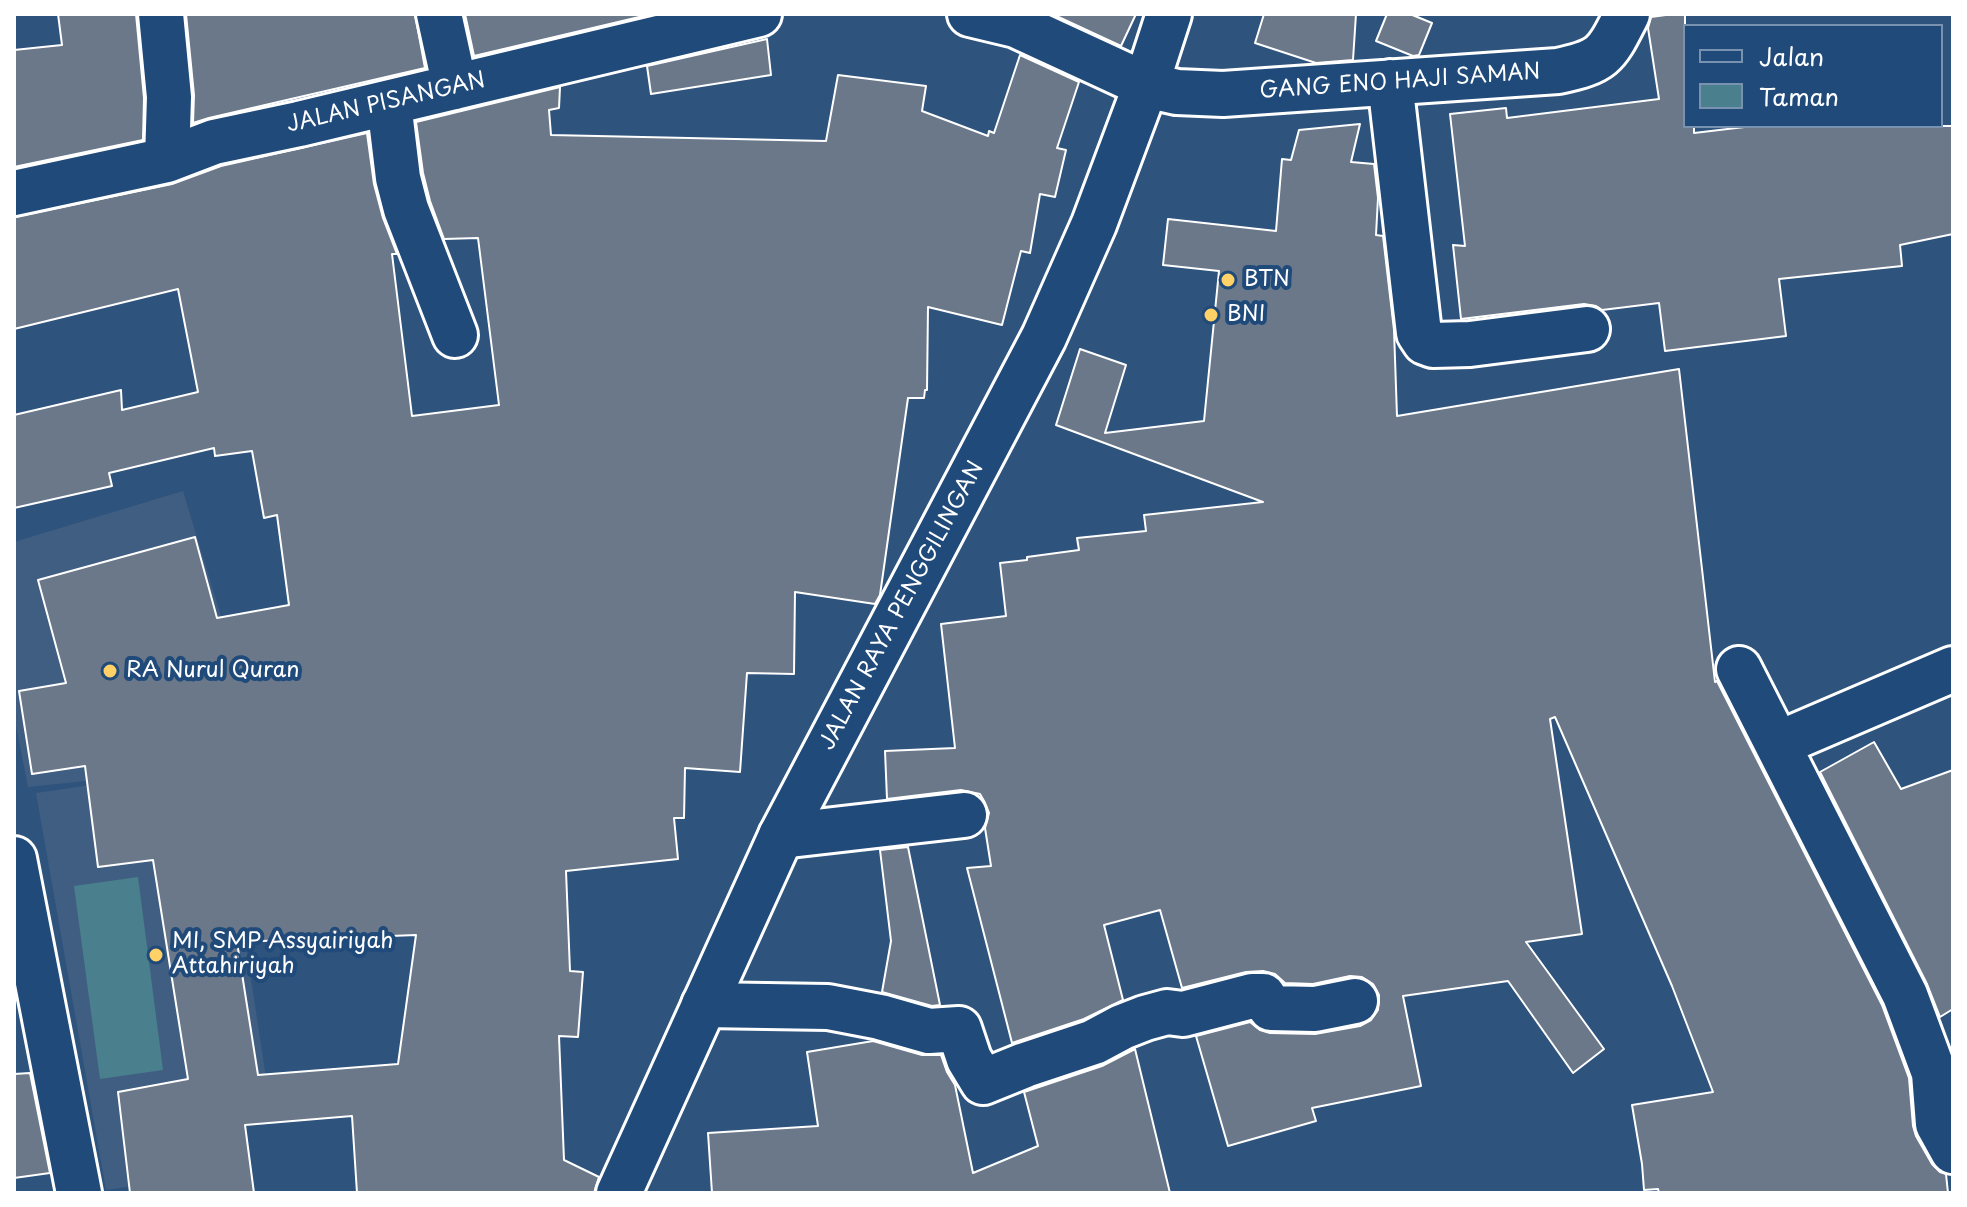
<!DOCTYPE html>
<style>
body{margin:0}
#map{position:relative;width:1967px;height:1207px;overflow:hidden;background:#2e537d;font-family:"Playpen Sans",sans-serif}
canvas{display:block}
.frame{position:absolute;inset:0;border:16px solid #fff;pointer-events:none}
.legend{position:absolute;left:1683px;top:24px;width:260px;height:104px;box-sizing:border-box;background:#1f4a7a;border:2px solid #7992af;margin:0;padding:10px 14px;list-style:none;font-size:24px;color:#fff}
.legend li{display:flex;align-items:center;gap:16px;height:40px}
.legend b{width:40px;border:2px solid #7992af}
</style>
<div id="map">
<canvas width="1967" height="1207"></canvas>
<div class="frame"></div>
<ul class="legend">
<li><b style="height:10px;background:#1f4a7a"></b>Jalan</li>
<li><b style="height:22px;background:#4a7f8d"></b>Taman</li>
</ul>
</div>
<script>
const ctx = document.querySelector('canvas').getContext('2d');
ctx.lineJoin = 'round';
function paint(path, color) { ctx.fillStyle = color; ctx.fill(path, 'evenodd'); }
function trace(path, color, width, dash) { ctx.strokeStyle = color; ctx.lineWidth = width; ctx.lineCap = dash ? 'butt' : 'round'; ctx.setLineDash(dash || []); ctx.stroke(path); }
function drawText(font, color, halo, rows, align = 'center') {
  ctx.font = font + ' "Playpen Sans",sans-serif'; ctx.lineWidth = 8; ctx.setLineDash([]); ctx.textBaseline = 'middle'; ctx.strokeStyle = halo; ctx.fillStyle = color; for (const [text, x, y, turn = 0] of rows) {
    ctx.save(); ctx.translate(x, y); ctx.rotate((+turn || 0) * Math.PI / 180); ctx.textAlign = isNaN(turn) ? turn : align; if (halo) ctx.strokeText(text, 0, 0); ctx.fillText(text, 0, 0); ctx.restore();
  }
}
paint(new Path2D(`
 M183,491L223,623L95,780L28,787L14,716V542Z
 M212,723L272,1117L203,1131L207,1175L106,1190L36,793L112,782Z`), '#405e81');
paint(new Path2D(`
 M138,877L163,1070L100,1079L74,886Z`), '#4a7f8d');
const building = new Path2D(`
 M58,14H136L144,98L143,140L14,167V50L62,45Z
 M186,14H415L425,68L209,118L193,123L194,95Z
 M465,14H652L474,56Z
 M1052,14H1136L1121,46Z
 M1264,14H1356L1353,60L1316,63L1255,43Z
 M1387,14H1410L1432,23L1419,55L1413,56L1376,41Z
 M1673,14H1685V126H1694V133L1753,126H1953V234L1900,245L1902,266L1779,279L1786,336L1665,351L1659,303L1602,310L1596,306L1584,304L1461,319L1453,245L1465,246L1450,114L1506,108L1507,118L1659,99L1648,28L1651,17Z
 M767,39L771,75L651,94L647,66Z
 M1020,55L1079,82L1057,148L1066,150L1055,197L1040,194L1030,253L1021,251L1002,325L928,307L927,390H925L924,398H908L880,595L875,604L795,592L794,674L747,673L740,772L685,768L684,818H674L678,859L566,871L570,971L583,972L578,1037L559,1036L564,1160L599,1177L594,1193H357L352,1116L245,1125L254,1193H130L118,1092L188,1079L153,860L98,867L85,766L32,774L19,691L66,683L38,580L195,537L217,618L289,605L277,515L264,518L252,451L215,456L214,448L109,473L112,486L14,508V415L121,390L122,410L198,392L178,289L14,329V217L172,184L221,166L367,133L374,184L383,218L397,254H392L412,416L499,405L478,238L444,239L430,201L423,173L416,122L560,87L559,108L549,110L551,135L826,141L838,75L926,86L922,111L988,136L989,131L994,133ZM416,935L398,1064L258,1075L237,942Z
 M1360,124L1351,162L1374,164L1378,198L1376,235L1383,236L1394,330L1397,416L1679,369L1715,682L1717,681L1882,1005L1909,1078L1913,1126L1916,1136L1932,1164L1940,1172L1946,1174L1948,1193H1659L1658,1189L1644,1190L1642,1164L1632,1105L1713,1092L1672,986L1555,717L1550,719L1582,934L1526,942L1604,1049L1573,1073L1508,981L1403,996L1421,1086L1312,1108L1316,1121L1228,1146L1196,1036L1250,1022L1260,1030L1270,1033L1315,1034L1360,1026L1371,1020L1378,1010L1379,995L1373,984L1362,977L1350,976L1313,984L1285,983L1275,974L1263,971L1246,972L1182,988L1160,910L1104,925L1123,1000L1084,1019L1012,1043L967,868L991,866L985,828L989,813L984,801L980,794L961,790L887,799L885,751L955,748L941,624L1006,616L1000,563L1027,560V557L1079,550L1077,538L1146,531L1144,515L1263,502L1056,425L1080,349L1126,365L1105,433L1204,421L1219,271L1163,265L1168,219L1276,231L1282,159L1291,160L1299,130Z
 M1874,742L1901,789L1953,770V1009L1940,1017L1927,984L1820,772Z
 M908,847L940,1005L932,1006L882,992L891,941L880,850Z
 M873,1041L922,1055H941L947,1072L955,1085L973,1173L1038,1146L1024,1092L1102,1066L1135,1049L1170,1193H712L708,1133L818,1126L807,1052Z
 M30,1073L50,1173L14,1178V1074Z`);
paint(building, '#6a7889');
trace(building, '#fff', 2);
const minor = new Path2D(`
 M161,14L169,97L167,160
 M439,14L455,87
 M970,14L1016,25L1146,85L1177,92L1223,94L1558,71C1605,61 1606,55 1627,14
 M1390,82L1419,333L1425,342L1433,345L1470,344L1587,329
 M389,103L398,178L406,209L455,335
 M14,193L167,160L214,142L299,124L759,14
 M1739,669L1905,995L1934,1073L1938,1124L1953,1151
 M1778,744L1953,669
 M781,836L964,815
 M14,859L79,1193
 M704,1005L828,1007L880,1017L929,1031L959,1029L969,1059L983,1082L1025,1065L1094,1042L1122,1027L1145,1018L1167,1012L1183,1014L1252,996H1263L1271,1008L1315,1009L1355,1001`);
const major = new Path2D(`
 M619,1193L781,836L1044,337L1094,224L1146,85L1169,14`);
trace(minor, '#fff', 50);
trace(major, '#fff', 50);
trace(minor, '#1f4a7a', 44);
trace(major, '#1f4a7a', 44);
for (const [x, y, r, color] of [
 [1228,280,8,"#ffd166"],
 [1211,315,8,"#ffd166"],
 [110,671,8,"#ffd166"],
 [156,955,8,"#ffd166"]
]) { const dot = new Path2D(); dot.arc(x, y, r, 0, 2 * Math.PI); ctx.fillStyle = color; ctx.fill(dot); trace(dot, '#1f4a7a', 3); }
drawText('22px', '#fff', '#1f4a7a', [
 ["GANG ENO HAJI SAMAN",1400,82,-4],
 ["JALAN PISANGAN",386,103,-13],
 ["JALAN RAYA PENGGILINGAN",902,606,-62]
]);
drawText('22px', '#fff', '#1f4a7a', [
 ["BTN",1244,280],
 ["BNI",1227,315],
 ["RA Nurul Quran",126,671],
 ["MI, SMP Assyairiyah",172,942],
 ["Attahiriyah",172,967]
], 'left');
</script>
